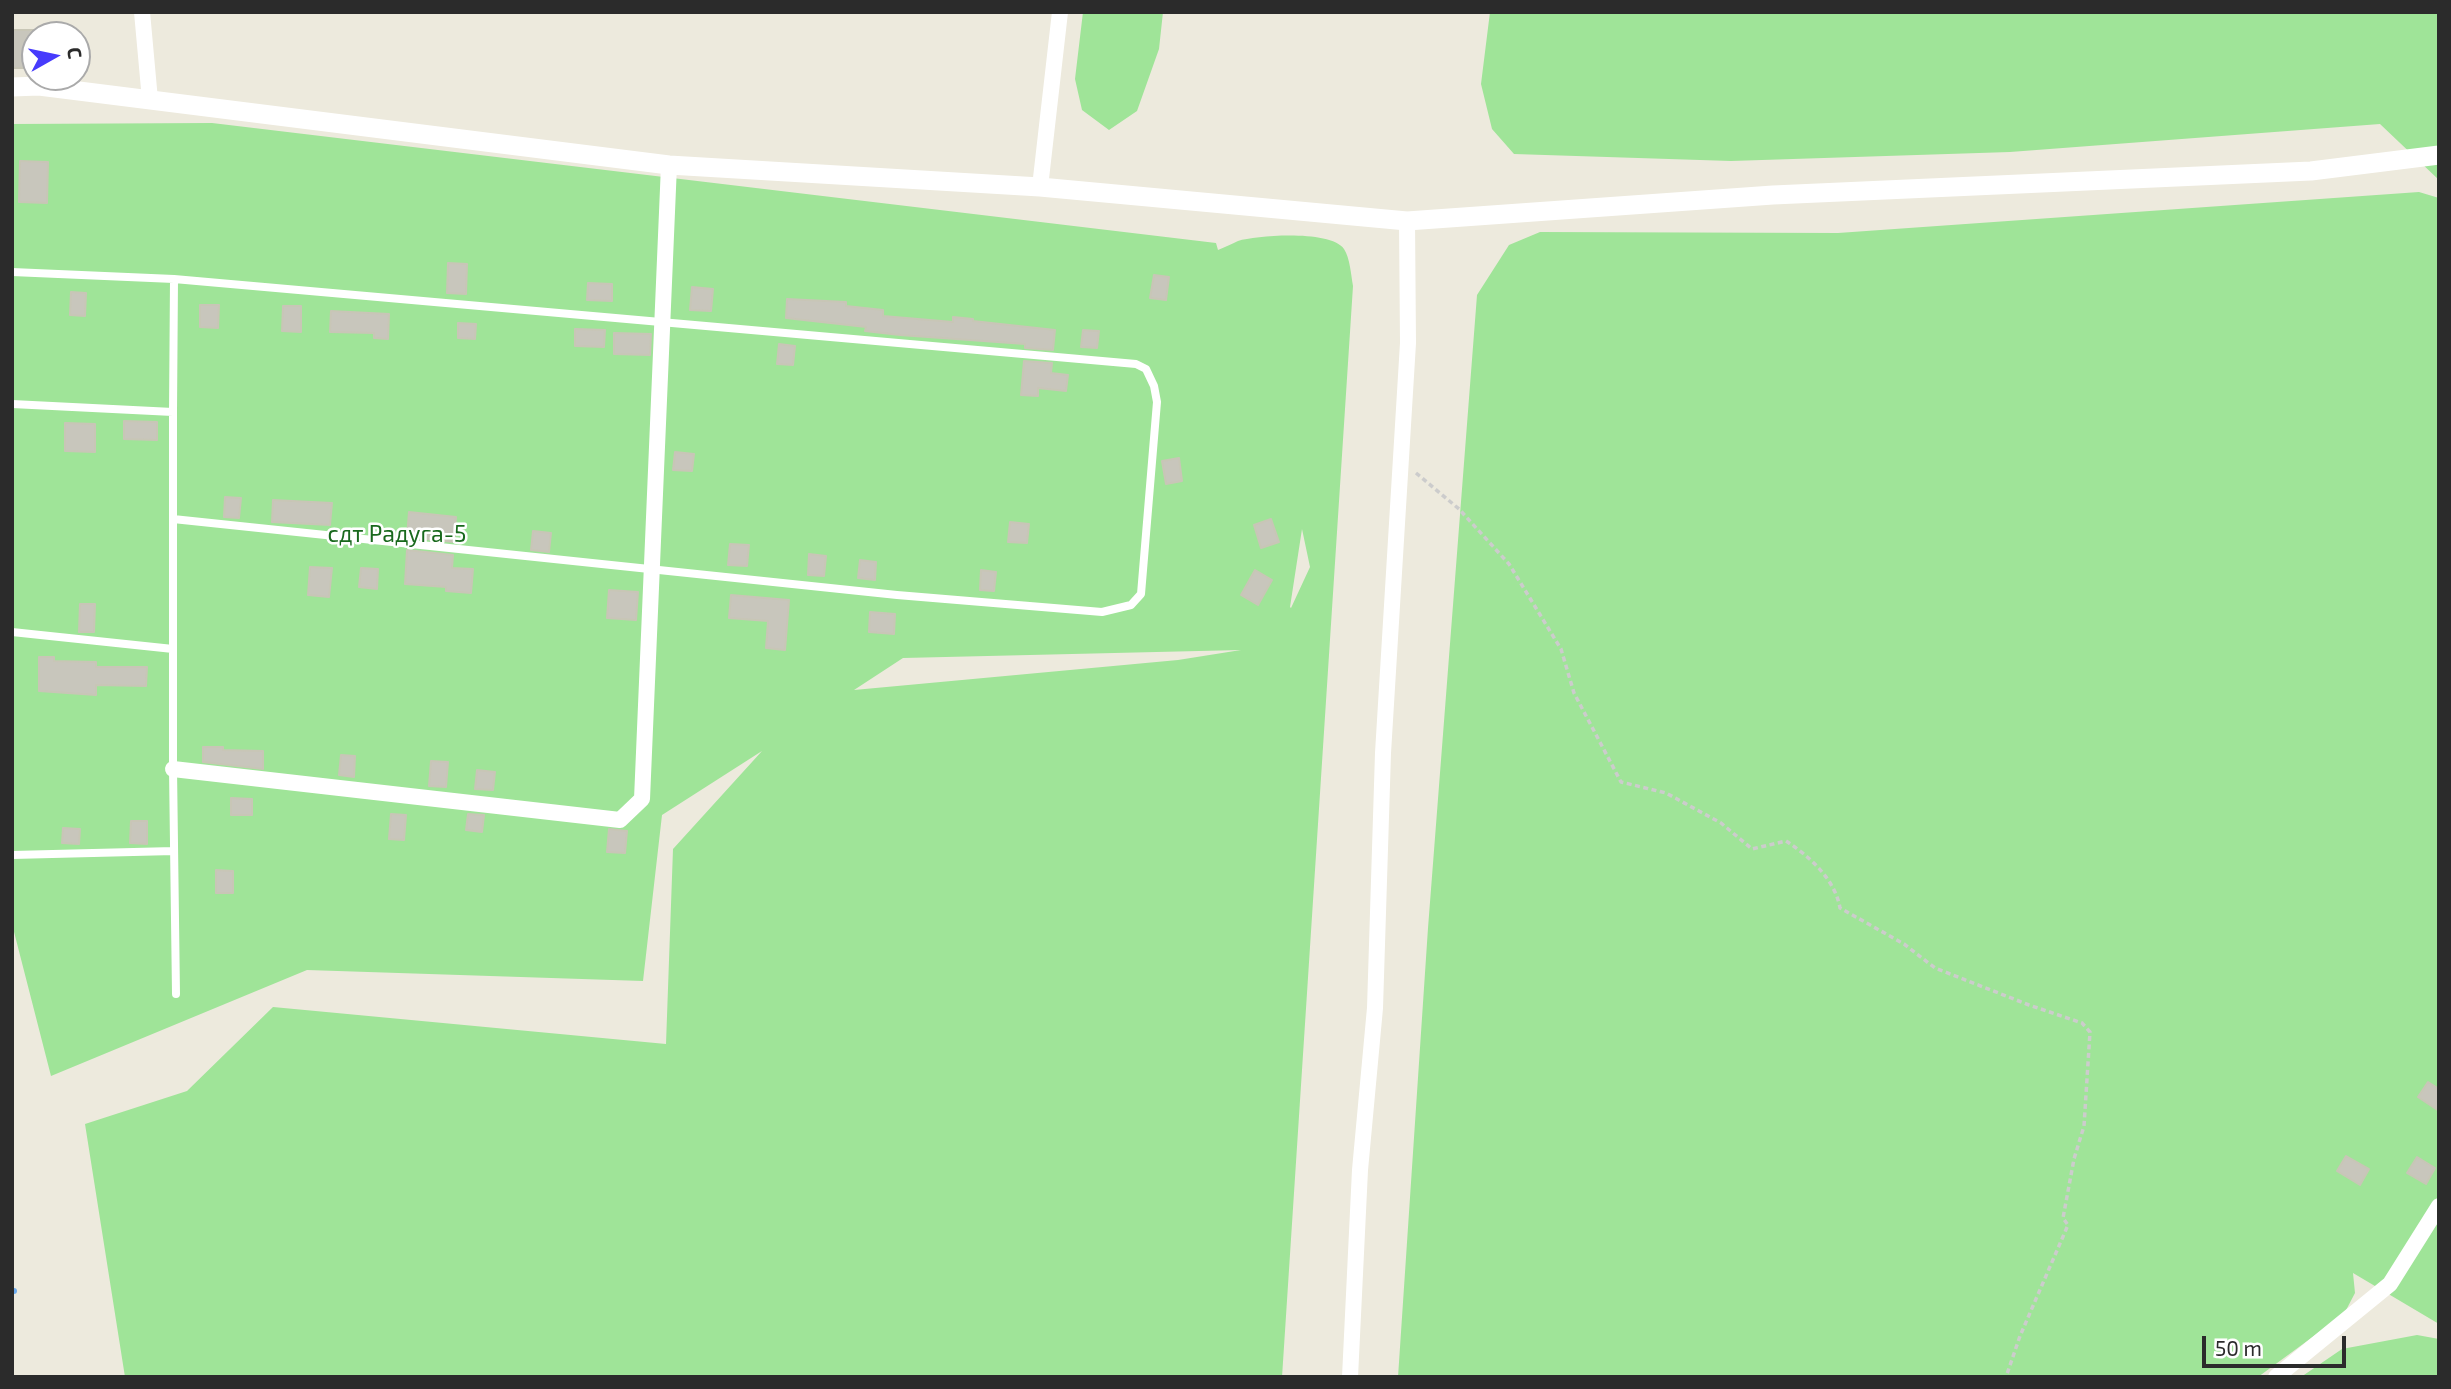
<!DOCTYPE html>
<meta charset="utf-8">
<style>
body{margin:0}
#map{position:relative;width:2451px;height:1389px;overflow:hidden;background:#edeadd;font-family:"Exo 2",sans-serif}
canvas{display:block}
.frame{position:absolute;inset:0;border:14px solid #2b2b2b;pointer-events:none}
.north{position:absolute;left:21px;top:21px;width:70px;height:70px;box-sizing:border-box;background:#fff;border:2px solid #aaa;border-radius:50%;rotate:81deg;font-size:19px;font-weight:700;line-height:28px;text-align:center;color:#2b2b2b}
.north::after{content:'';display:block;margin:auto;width:24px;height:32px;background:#473bfc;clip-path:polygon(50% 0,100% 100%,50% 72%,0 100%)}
.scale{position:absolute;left:2202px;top:1336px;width:144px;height:32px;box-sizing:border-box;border:4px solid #2b2b2b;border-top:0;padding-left:9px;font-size:21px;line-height:24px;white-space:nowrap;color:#2b2b2b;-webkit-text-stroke:5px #fff;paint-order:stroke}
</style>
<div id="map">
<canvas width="2451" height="1389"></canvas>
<div class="frame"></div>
<div class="north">С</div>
<div class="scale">50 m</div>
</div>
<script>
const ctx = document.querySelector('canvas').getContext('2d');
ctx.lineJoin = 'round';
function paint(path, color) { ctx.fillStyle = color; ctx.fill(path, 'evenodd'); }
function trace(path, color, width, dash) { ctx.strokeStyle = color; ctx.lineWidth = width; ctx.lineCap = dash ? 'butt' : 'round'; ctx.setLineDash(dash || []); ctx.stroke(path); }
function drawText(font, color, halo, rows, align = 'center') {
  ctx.font = font + ' "Exo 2",sans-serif'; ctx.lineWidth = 5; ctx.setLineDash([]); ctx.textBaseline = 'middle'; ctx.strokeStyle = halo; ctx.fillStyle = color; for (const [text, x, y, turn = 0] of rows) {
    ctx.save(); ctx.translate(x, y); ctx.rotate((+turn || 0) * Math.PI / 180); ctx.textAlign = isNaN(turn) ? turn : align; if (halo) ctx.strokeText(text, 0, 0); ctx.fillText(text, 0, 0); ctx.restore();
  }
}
paint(new Path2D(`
 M1083,12H1163L1159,49L1137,111L1109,130L1082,110L1075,79Z
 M1490,12H2439V180L2380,124L2010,152L1731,161L1514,154L1492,129L1481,84Z
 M212,123L1216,243L1218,250C1225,247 1232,244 1238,241C1258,235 1331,230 1344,249C1350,258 1351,275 1353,286L1282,1377H125L85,1124L187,1091L273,1007L666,1044L673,849L762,751L662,815L643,981L307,970L51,1076L12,924V124ZM1302,529L1310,567L1291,608L1290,607ZM1241,650L1178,660L854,690L903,658Z
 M2419,192L2439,198V1324L2353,1273L2355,1293L2344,1314L2258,1377H1398L1428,928L1477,295L1509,245L1540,232L1838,233Z
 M2417,1335L2439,1339V1377H2301L2342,1349Z`), '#9fe498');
trace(new Path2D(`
 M12,1291H14`), '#6eadf0', 6);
const building = new Path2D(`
 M12,30H35V68H12Z
 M20,161L48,162L47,203L19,202Z
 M448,263L467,264L466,294L447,293Z
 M1154,275L1169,277L1166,300L1150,298Z
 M588,283L612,284V301L587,300Z
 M692,287L713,289L711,311L690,310Z
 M71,292L86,293L85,316L70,315Z
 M787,299L846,302V306L883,310V316L953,322V317L973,319V321L1055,330L1053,350L1025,348V344L900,335L865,331L866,327L786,318Z
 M200,305H219L218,328L200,327Z
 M283,306H301V332L282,331Z
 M331,311L389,314L388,339L374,338V333L330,332Z
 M458,323L476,324L475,339L458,338Z
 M575,329L605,330L604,347L575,346Z
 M1083,330L1099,331L1097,348L1081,347Z
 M614,333L651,334L650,355L614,354Z
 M779,344L795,346L793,365L777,364Z
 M1024,361L1052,363L1051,373L1068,375L1066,391L1038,388V396L1021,395Z
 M124,421L157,422V440L124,439Z
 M65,423L95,424V452L65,451Z
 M675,452L694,454L692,471L673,470Z
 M1179,458L1182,481L1166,484L1162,461Z
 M225,497L241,498L239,518L224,517Z
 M273,500L332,503L330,525L272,522Z
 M409,512L456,517L454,542L407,537Z
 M1271,519L1279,542L1261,548L1254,525Z
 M1010,522L1029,524L1027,543L1008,542Z
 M533,531L551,533L549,552L531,550Z
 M730,544L749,545L747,566L728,565Z
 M407,550L453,555L452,568L473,569L471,593L446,591V587L405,584Z
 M809,554L826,556L824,576L808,575Z
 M860,560L876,562L875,580L858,578Z
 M310,567L332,568L329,597L308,595Z
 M361,568L378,569L377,589L359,587Z
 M981,570L996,572L994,591L980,590Z
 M1255,570L1272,580L1258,605L1241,595Z
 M609,590L638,592L636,620L607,618Z
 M731,595L789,600L785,650L766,648L768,621L729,618Z
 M80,604H95L94,632H79Z
 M870,612L895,614L894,634L869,632Z
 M39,657H54V661L96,662V667H147L146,686L96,685V695L39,691Z
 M203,747H223V750L263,751V769L203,762Z
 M341,755L355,756L354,777L339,775Z
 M431,761L448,762L446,787L429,786Z
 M477,770L495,772L493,790L475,789Z
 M231,798L252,799V815H231Z
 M391,814L406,815L404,840L389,839Z
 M468,814L484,815L482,832L466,830Z
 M131,821H147V844L130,843Z
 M63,828L80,829L79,844L62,843Z
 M609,829L627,831L625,853L607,852Z
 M216,870L233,871V893H216Z
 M2428,1082L2439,1089V1111L2418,1097Z
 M2346,1156L2369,1169L2360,1185L2337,1171Z
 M2417,1157L2435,1168L2426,1184L2407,1173Z`);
paint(building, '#c8c6bc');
trace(building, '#c8c6b6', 2);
trace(new Path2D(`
 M1416,473L1459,509L1509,564L1561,649L1574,693L1621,782L1666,793L1721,823L1752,849L1786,841C1809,856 1835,879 1840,908L1904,944L1935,968L2029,1005L2082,1023L2090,1032L2084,1126L2074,1159L2063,1218L2068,1225L2020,1336L2006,1377`), '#ccc', 3.5, [5, 3.5]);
trace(new Path2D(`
 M12,272L174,279L1136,364L1146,369L1154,386L1157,402L1141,594L1131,605L1102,612L897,595L173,519
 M12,404L173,412V769L176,994
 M173,412L174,279
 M12,632L173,649
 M12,855L174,851`), '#fff', 8);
trace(new Path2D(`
 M142,12L150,100
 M1040,187L1060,12
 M173,769L620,820L642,799L669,165
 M1350,1377L1360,1170L1375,1008L1383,753L1408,343L1407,221
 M2276,1377L2390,1284L2439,1206`), '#fff', 16);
trace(new Path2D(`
 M12,87L39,86L669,165L1040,187L1407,221L1773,195L2311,171L2439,155`), '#fff', 19);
drawText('23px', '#19691d', '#fff', [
 ["сдт Радуга-5",397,534]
]);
</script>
